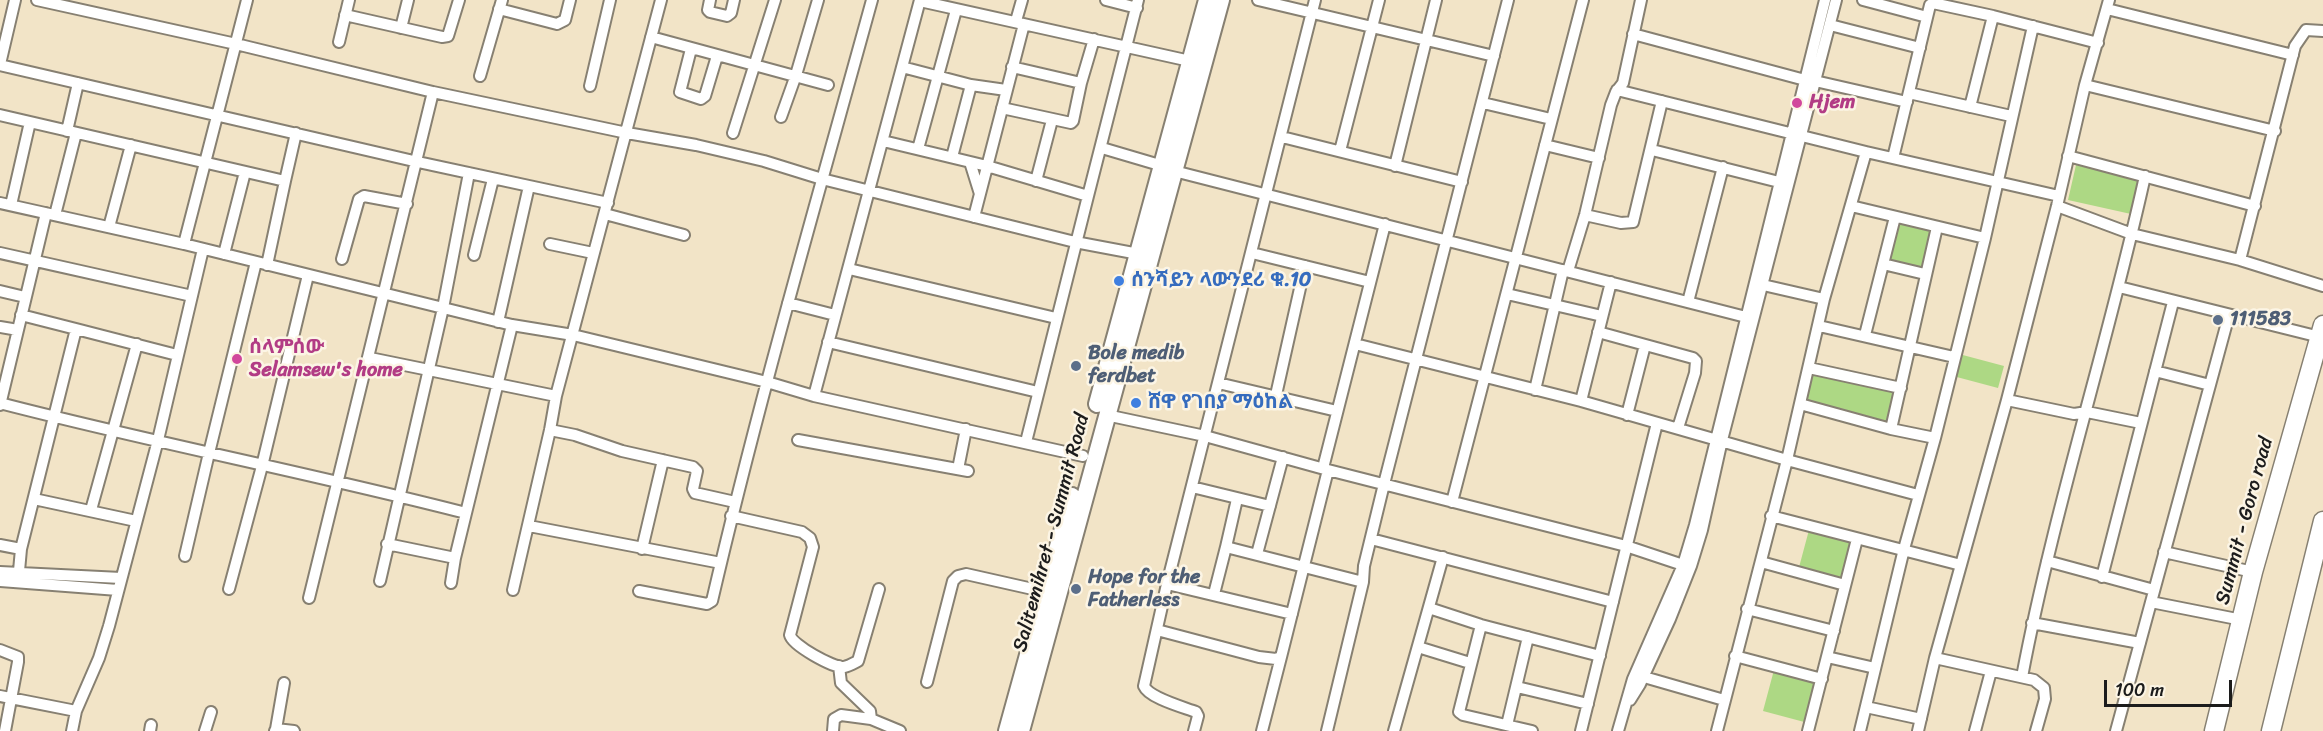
<!DOCTYPE html>
<meta charset="utf-8">
<style>
body{margin:0}
#map{position:relative;width:2323px;height:731px;overflow:hidden;background:#f2e4c7;font-family:Sriracha,sans-serif}
canvas{display:block}
.scale{position:absolute;left:2104px;top:680px;width:128px;height:27px;box-sizing:border-box;border:3px solid #1c1c1c;border-top:0;padding-left:8px;font-size:18px;line-height:21px;white-space:nowrap;color:#1c1c1c;-webkit-text-stroke:4px #fcf5e5;paint-order:stroke}
</style>
<div id="map">
<canvas width="2323" height="731"></canvas>
<div class="scale">100 m</div>
</div>
<script>
const ctx = document.querySelector('canvas').getContext('2d');
ctx.lineJoin = 'round';
function paint(path, color) { ctx.fillStyle = color; ctx.fill(path, 'evenodd'); }
function trace(path, color, width, dash) { ctx.strokeStyle = color; ctx.lineWidth = width; ctx.lineCap = dash ? 'butt' : 'round'; ctx.setLineDash(dash || []); ctx.stroke(path); }
function drawText(font, color, halo, rows, align = 'center') {
  ctx.font = font + ' Sriracha,"Noto Sans Ethiopic",sans-serif'; ctx.lineWidth = 5; ctx.setLineDash([]); ctx.textBaseline = 'middle'; ctx.strokeStyle = halo; ctx.fillStyle = color; for (const [text, x, y, turn = 0] of rows) {
    ctx.save(); ctx.translate(x, y); ctx.rotate((+turn || 0) * Math.PI / 180); ctx.textAlign = isNaN(turn) ? turn : align; if (halo) ctx.strokeText(text, 0, 0); ctx.fillText(text, 0, 0); ctx.restore();
  }
}
paint(new Path2D(`
 M2076,165L2138,179L2131,214L2068,200Z
 M1895,219L1932,228L1921,271L1885,262Z
 M1959,354L2004,366L1998,388L1953,376Z
 M1813,371L1895,391L1887,425L1805,403Z
 M1809,530L1854,542L1843,583L1798,571Z
 M1774,670L1819,682L1808,723L1763,711Z`), '#add884');
const street = new Path2D(`
 M37,0L236,44L433,92L627,133L696,145L764,161L822,179L1075,242L1144,255
 M710,0L708,10L710,12L727,16L731,13L734,0
 M1106,0L1137,8
 M1258,0L1494,56
 M1863,0L1927,17
 M920,1L1190,61
 M499,9L557,24L565,20L570,0
 M2107,9L2293,55
 M345,15L442,37L448,36L459,0
 M1016,21L1022,0
 M1830,25L1920,48
 M401,28L408,0
 M1633,34L1805,80
 M651,37L828,85
 M339,42L349,0
 M691,49L680,92L701,99L705,96L717,56
 M0,64L15,0
 M0,65L418,162L608,203
 M902,67L971,85
 M1012,67L1081,83
 M480,76L502,0
 M1815,81L1907,102
 M2085,85L2275,131
 M590,86L610,0
 M1617,90L1866,152L2059,196
 M1909,93L2011,116
 M1483,103L1551,119
 M1970,107L1993,16
 M1002,108L1071,123L1073,121L1081,83L1094,39
 M0,115L285,181L267,265
 M781,117L796,75L818,0
 M67,131L78,83
 M733,133L775,0
 M1282,137L1462,182
 M883,141L987,166L1088,196L1138,0
 M1545,145L1599,158
 M1102,148L1163,166
 M918,149L956,10
 M1652,150L1779,182
 M1340,151L1379,0
 M2068,156L2255,206
 M952,157L971,85L1006,90
 M1893,158L1930,5L1933,3L1993,16L2098,43
 M970,162L980,194
 M1395,166L1436,0
 M1174,171L1746,317
 M285,181L296,133
 M1036,181L1052,120
 M0,203L184,244L512,325L573,335L767,382L814,396L1083,456
 M11,205L30,122
 M1851,206L1985,238
 M2057,206L2132,234L2240,260L2323,286
 M605,214L684,235
 M55,215L76,133
 M1585,215L1621,223L1633,222L1662,101
 M974,217L1024,24
 M109,227L131,145
 M184,244L247,0
 M550,244L593,253
 M0,253L192,296
 M1252,253L1370,282
 M224,254L245,172
 M474,255L493,179
 M342,259L359,199L364,196L407,204
 M2240,260L2295,46L2306,30L2323,31
 M1883,264L1925,274
 M849,269L1056,318
 M1568,271L1585,215L1611,105L1616,92L1623,83L1641,0
 M1763,285L1824,299
 M2119,287L2320,337
 M0,291L25,297
 M1507,294L1602,316
 M1688,302L1723,167
 M788,303L835,315
 M21,315L76,329
 M498,322L529,186
 M1819,326L1954,357
 M0,327L18,330
 M1598,332L1693,358L1696,361L1695,373L1678,428
 M1865,335L1895,217
 M828,342L1038,392
 M1355,344L1581,401L1787,460L1918,495
 M370,358L556,396
 M1809,368L1901,388
 M2155,371L2210,385
 M1218,383L1337,411
 M1535,390L1563,270
 M1276,395L1305,266
 M814,396L920,0
 M2007,400L2074,414L2087,412L2141,423
 M1581,401L1611,282
 M0,403C154,443 311,473 466,513
 M1800,404L1891,429L1935,438
 M0,405L46,213
 M1106,415L1205,436L1328,470L1626,546L1683,565
 M1627,415L1645,345
 M1891,429L1937,227
 M550,430L575,435L622,451L693,467L697,471L693,489L695,493L735,502
 M798,440L968,471
 M1026,442L1088,196
 M1323,468L1385,224
 M958,469L966,429
 M1192,487L1270,506
 M34,499L136,521
 M1452,502L1583,0
 M91,510L137,344
 M731,516L802,532L810,538L813,547L790,635C792,645 833,668 844,667C849,666 854,663 858,661L879,589
 M1771,516L1961,565
 M529,526L721,563
 M1371,539L1613,602
 M387,544L455,558
 M0,545L21,549
 M1226,547L1237,499
 M642,549L663,460
 M2164,552L2253,572
 M1257,554L1283,457
 M185,556L209,453L256,262
 M2047,561L2154,590
 M1761,562L1845,585
 M0,572L121,578
 M2102,577L2173,302
 M0,581L118,590
 M380,581L443,308L469,173
 M18,582L21,549L76,329L177,355
 M451,583L455,558L512,325
 M1167,584L1292,614
 M229,589L262,466L308,275
 M513,590L550,430L556,396L661,0
 M639,591L707,604L712,601C759,399 817,200 872,0
 M1214,594L1226,547L1363,582L1364,566L1384,484L1508,0
 M309,598L433,92
 M2151,602L2242,620
 M1429,608L1481,625L1600,656
 M1747,609L1834,631
 M2032,623L2140,643
 M1481,625L1459,712L1463,715L1532,731
 M1157,630L1259,657L1276,659L1281,657L1328,470
 M1418,647L1470,663
 M0,650L18,657V662L5,731
 M1735,656L1822,679
 M1827,657L1875,668
 M1935,658L2034,680L2044,688L2045,699L2036,731
 M839,666L841,683L870,711L871,719
 M1644,677L1724,700
 M2022,677C2054,508 2108,344 2145,176
 M927,682L953,581L958,576L966,574L1046,592
 M1517,687L1588,704
 M0,696L76,711L72,731
 M1630,700L1640,684L1670,619L1691,566L1702,530L1722,440L1836,0
 M1866,707L1921,719
 M76,711L99,658L109,626L158,440L203,249
 M1507,725L1528,637
 M276,729L284,683
 M150,731L151,725
 M205,731L211,712
 M275,731L276,729L294,731
 M833,731L834,719L841,715L871,719L900,731
 M1194,731L1198,716L1196,712C1183,707 1149,698 1144,686L1167,584L1315,0
 M1262,731L1281,657
 M1327,731L1363,582
 M1394,731L1443,557
 M1581,731L1657,423
 M1618,731L1633,679L1683,565L1695,525L1825,0
 M1717,731L1787,460L1824,299L1866,152
 M1808,731L1857,539
 M1860,731L1904,549L1935,438L1985,238L2033,26
 M1918,731L1935,658L2007,400L2057,206L2085,85L2109,0
 M1975,731L1991,671
 M2116,731L2229,315`);
const primary = new Path2D(`
 M1097,404L1207,0
 M1007,731L1072,496
 M1021,731L1221,0`);
const highway = new Path2D(`
 M2214,731L2253,572L2323,325
 M2271,731L2323,521`);
trace(street, '#878072', 14);
trace(primary, '#878072', 20);
trace(highway, '#878072', 21);
trace(street, '#fff', 10);
trace(primary, '#fff', 16);
trace(highway, '#fff', 18);
for (const [x, y, r, color] of [
 [1797,103,6,"#d1479c"],
 [1119,281,6,"#3f7fe0"],
 [2218,320,6,"#5c6f8a"],
 [237,359,6,"#d1479c"],
 [1076,366,6,"#5c6f8a"],
 [1136,403,6,"#3f7fe0"],
 [1076,589,6,"#5c6f8a"]
]) { const dot = new Path2D(); dot.arc(x, y, r, 0, 2 * Math.PI); ctx.fillStyle = color; ctx.fill(dot); trace(dot, '#fcf5e5', 2); }
drawText('bold 20px', '#b23c85', '#fcf5e5', [
 ["Hjem",1809,103],
 ["ሰላምሰው",249,348],
 ["Selamsew's home",249,371]
], 'left');
drawText('bold 20px', '#366cbe', '#fcf5e5', [
 ["ሰንሻይን ላውንደሪ ቁ.10",1131,281],
 ["ሸዋ የገበያ ማዕከል",1148,403]
], 'left');
drawText('bold 20px', '#4e5e75', '#fcf5e5', [
 ["111583",2230,320],
 ["Bole medib",1088,354],
 ["ferdbet",1088,377],
 ["Hope for the",1088,578],
 ["Fatherless",1088,601]
], 'left');
drawText('20px', '#1c1c1c', '#fcf5e5', [
 ["Summit - Goro road",2245,521,-75],
 ["Salitemihret - Summit Road",1052,533,-75]
]);
</script>
